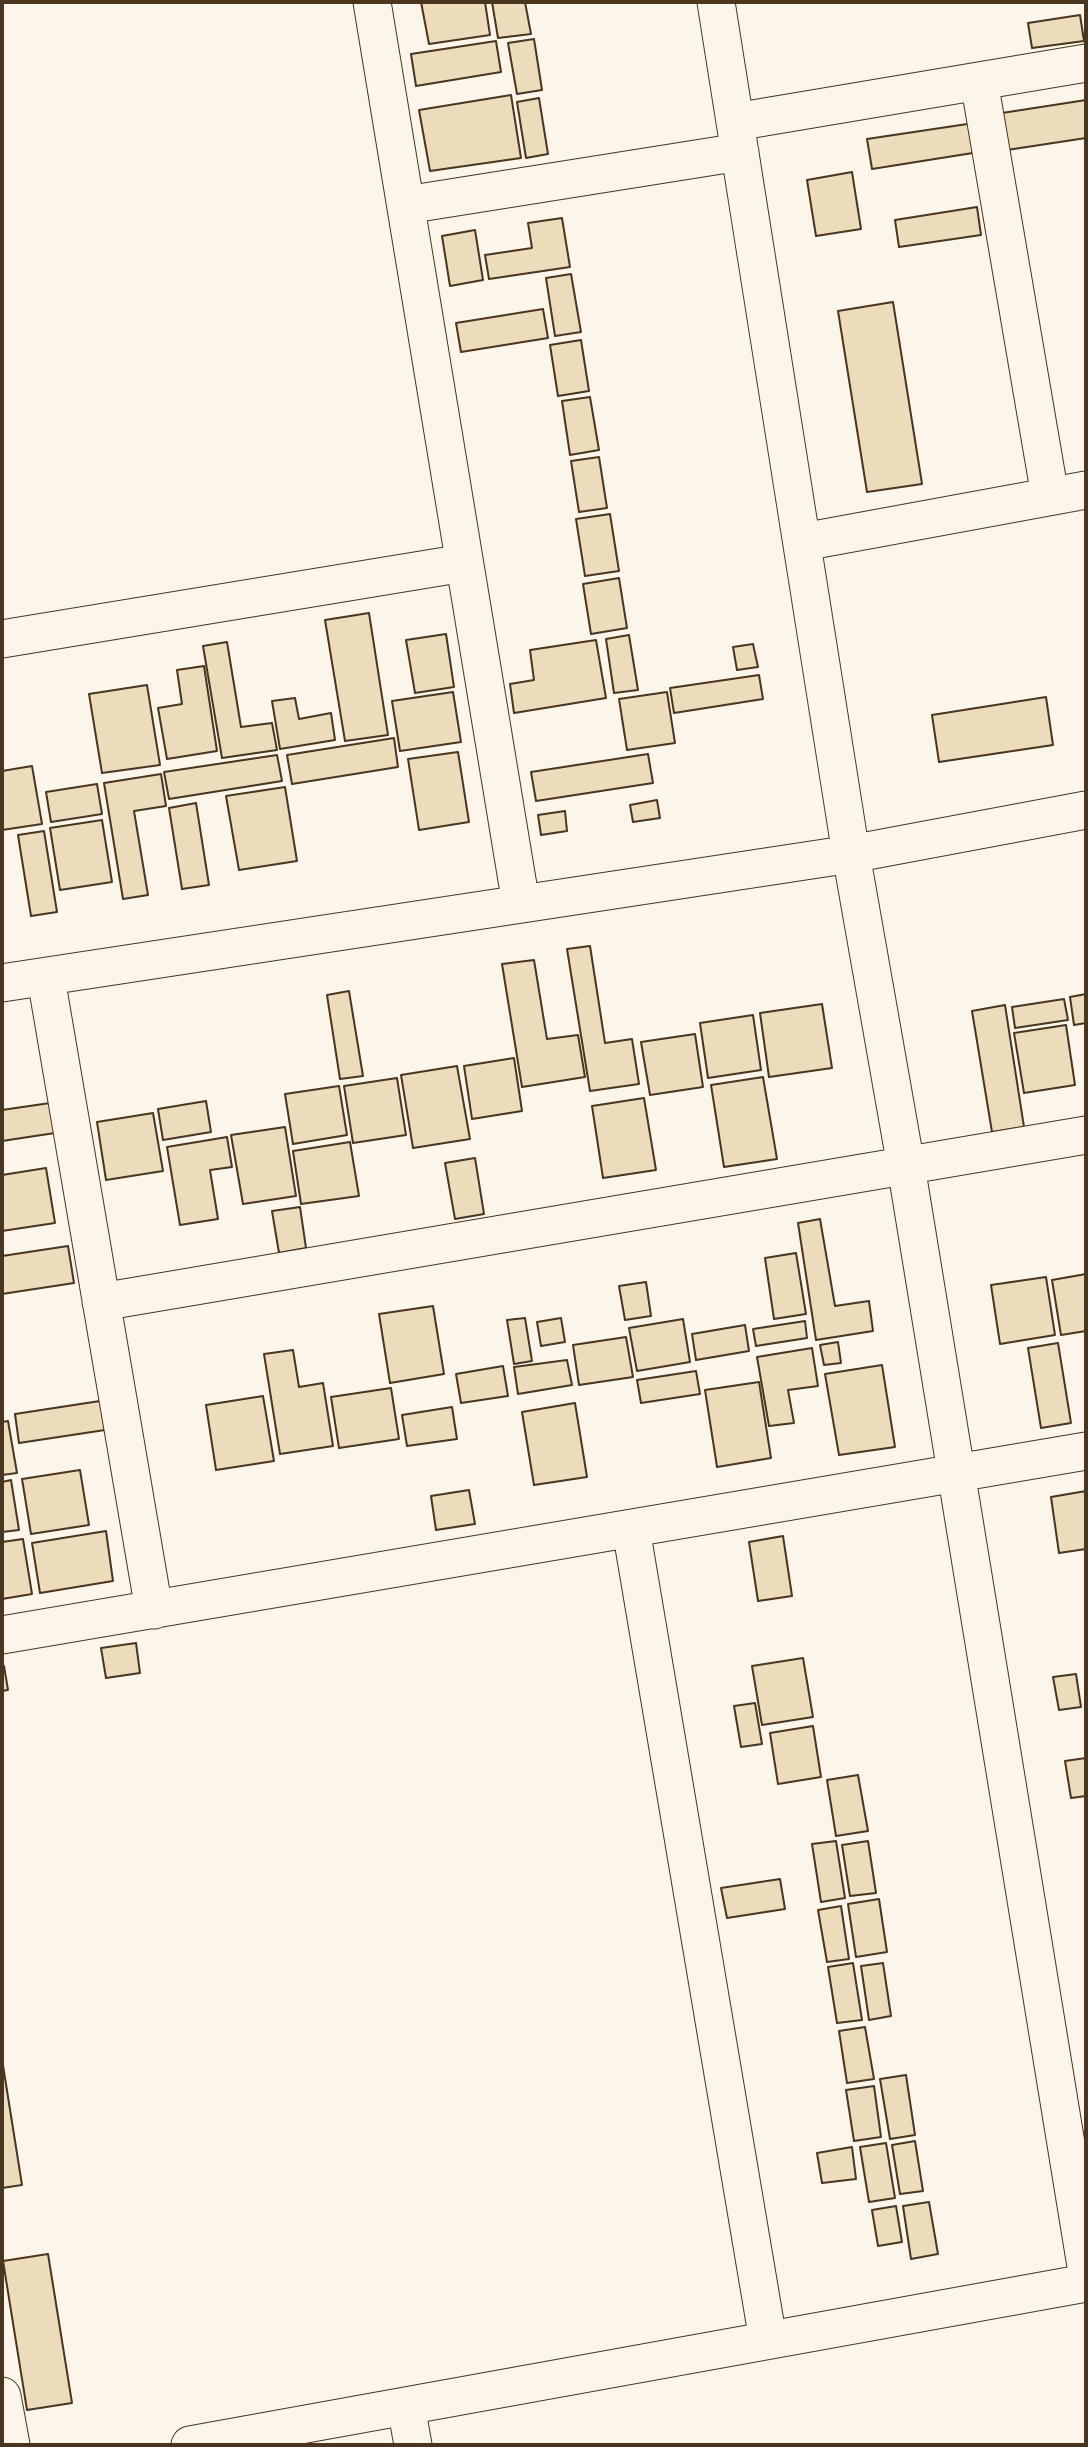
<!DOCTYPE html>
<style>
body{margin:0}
#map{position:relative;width:1088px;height:2447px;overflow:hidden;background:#fbf6e9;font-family:Overpass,sans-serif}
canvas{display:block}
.frame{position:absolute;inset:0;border:4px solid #4a3520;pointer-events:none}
</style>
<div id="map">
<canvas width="1088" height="2447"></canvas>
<div class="frame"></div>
</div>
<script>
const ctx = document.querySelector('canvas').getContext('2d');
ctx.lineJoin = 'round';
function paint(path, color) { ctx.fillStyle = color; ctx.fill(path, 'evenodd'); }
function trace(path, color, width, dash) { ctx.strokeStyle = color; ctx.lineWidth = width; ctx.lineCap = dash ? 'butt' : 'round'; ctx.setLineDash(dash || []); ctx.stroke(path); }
const building = new Path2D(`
 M421,2H485L490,35L429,44Z
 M492,2H525L531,34L498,38Z
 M1080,15L1084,41L1032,48L1028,23Z
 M534,39L542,90L517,94L508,43Z
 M496,41L501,72L416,86L411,54Z
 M511,95L521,158L430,171L419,110Z
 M539,98L548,154L526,158L517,102Z
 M1086,100V138L1007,150L1002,113Z
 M974,123L979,152L872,169L867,139Z
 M852,172L861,229L816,236L807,180Z
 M977,207L981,235L899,247L895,220Z
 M562,218L570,267L489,279L485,255L532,248L528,223Z
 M475,230L483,280L450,286L442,236Z
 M571,274L581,332L555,336L546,278Z
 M893,302L922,484L867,492L838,311Z
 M543,309L548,338L461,352L456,323Z
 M581,340L589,391L558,396L550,345Z
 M590,397L599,450L570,455L562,401Z
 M599,457L607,508L579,512L571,461Z
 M610,514L619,571L585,576L576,519Z
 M619,578L627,628L591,634L583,584Z
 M369,613L388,735L345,741L325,620Z
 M446,634L454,687L415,693L406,640Z
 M629,635L638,690L614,693L606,639Z
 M596,640L606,698L514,713L510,684L534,680L530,650Z
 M227,642L241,727L272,723L277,750L222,758L203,646Z
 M753,644L758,667L737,670L733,647Z
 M204,666L217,751L167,759L158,708L182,704L177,670Z
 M759,675L763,699L674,713L670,688Z
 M147,685L160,765L102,773L89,694Z
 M453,692L461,742L400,751L392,701Z
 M667,692L675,743L627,750L619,699Z
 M1046,697L1053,745L939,762L932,715Z
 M295,698L299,719L331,713L335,740L280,749L272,701Z
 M394,738L398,767L292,784L287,755Z
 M458,752L469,822L419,830L408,759Z
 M648,754L653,783L536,801L531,772Z
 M277,755L282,781L169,799L164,772Z
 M32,766L42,824L2,830V771Z
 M161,774L166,806L134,811L148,895L123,899L104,783Z
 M97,784L102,814L51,822L46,792Z
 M285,787L297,861L239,870L226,796Z
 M657,800L660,818L633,822L630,805Z
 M196,803L209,885L182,889L169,808Z
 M565,811L567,831L541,835L538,815Z
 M102,820L112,882L60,890L50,828Z
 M44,831L57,912L31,916L18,835Z
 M590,946L605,1043L632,1039L639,1084L590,1091L567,949Z
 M534,960L547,1039L578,1035L585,1077L522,1087L502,964Z
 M349,991L363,1076L340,1079L327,995Z
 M1086,994V1023L1074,1025L1070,997Z
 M1064,999L1068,1020L1015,1028L1012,1007Z
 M822,1004L832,1068L769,1077L760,1013Z
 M1005,1005L1024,1127L992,1132L972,1011Z
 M753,1015L761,1070L708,1078L700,1023Z
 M1066,1025L1075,1085L1024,1093L1014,1033Z
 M695,1034L703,1087L650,1095L641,1042Z
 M514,1058L522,1111L472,1119L464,1066Z
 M457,1066L470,1139L413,1148L401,1075Z
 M763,1077L777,1159L724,1167L711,1085Z
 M397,1078L406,1135L353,1143L344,1086Z
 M339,1086L347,1135L293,1144L285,1094Z
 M644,1098L656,1170L603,1178L592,1106Z
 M206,1101L211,1132L163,1140L158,1109Z
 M50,1103L55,1133L2,1141V1110Z
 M153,1113L163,1171L106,1180L97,1122Z
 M285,1127L296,1196L243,1204L231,1135Z
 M227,1137L232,1167L210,1170L218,1219L180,1225L167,1147Z
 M350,1142L359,1196L301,1204L293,1151Z
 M475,1158L484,1214L455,1219L445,1163Z
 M46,1168L55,1223L2,1231V1175Z
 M300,1207L306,1248L279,1253L272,1211Z
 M820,1219L835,1306L869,1301L873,1331L816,1340L798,1223Z
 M68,1246L74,1283L2,1294V1256Z
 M796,1253L806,1314L774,1319L765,1258Z
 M1086,1274V1331L1061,1335L1052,1280Z
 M1046,1277L1055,1335L1000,1344L991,1285Z
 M646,1282L651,1316L625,1320L619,1286Z
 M433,1306L444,1374L390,1383L379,1314Z
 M525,1318L532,1361L514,1364L507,1320Z
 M561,1318L565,1342L541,1346L537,1322Z
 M683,1319L690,1362L637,1371L629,1328Z
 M805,1321L807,1338L756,1346L753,1329Z
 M745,1325L749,1351L696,1360L692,1334Z
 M626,1337L633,1377L579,1385L573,1345Z
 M838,1342L841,1363L824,1365L820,1345Z
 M1058,1343L1071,1423L1041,1428L1028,1348Z
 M812,1348L818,1386L788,1390L794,1423L769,1426L757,1357Z
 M293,1350L299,1387L323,1383L333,1446L280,1454L264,1354Z
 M567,1360L572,1385L518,1394L514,1367Z
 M882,1365L895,1447L839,1455L825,1374Z
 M503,1366L508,1396L461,1403L456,1374Z
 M696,1371L700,1394L641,1403L637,1380Z
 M759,1382L771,1458L717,1467L705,1390Z
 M391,1388L399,1439L339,1448L331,1397Z
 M263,1396L274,1461L216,1470L206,1405Z
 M100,1401L105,1430L19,1443L15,1414Z
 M575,1403L587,1477L534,1485L522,1412Z
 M452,1407L457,1439L407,1446L402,1415Z
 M8,1421L17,1473L2,1475V1422Z
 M80,1470L89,1525L31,1534L22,1479Z
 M11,1480L19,1530L2,1532V1482Z
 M469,1490L475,1524L436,1530L431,1496Z
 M1086,1491V1549L1059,1553L1051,1497Z
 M106,1531L113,1581L40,1593L32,1543Z
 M783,1536L792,1596L758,1601L749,1542Z
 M23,1539L32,1594L2,1599V1542Z
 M136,1643L140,1673L106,1678L101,1648Z
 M803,1658L813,1717L762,1725L752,1666Z
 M2,1666H4L8,1690L2,1691Z
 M1076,1674L1081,1707L1059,1710L1053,1677Z
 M755,1703L762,1744L741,1747L734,1706Z
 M813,1726L821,1777L778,1784L770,1733Z
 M1086,1758V1796L1071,1798L1065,1761Z
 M858,1775L868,1831L836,1836L827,1780Z
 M836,1841L845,1898L821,1902L812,1844Z
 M868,1841L876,1893L850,1896L842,1845Z
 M780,1879L785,1909L727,1918L721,1888Z
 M879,1899L887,1952L856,1957L848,1904Z
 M841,1906L849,1959L827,1962L818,1910Z
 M853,1963L862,2020L837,2023L828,1967Z
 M883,1963L891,2016L869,2020L861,1966Z
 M865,2027L874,2079L847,2083L839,2031Z
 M2,2059L22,2185L2,2188Z
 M906,2075L915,2135L890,2139L880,2079Z
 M874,2086L881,2137L854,2141L846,2090Z
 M915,2141L923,2191L900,2194L892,2145Z
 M886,2143L895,2198L869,2202L860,2147Z
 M852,2147L856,2179L822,2183L817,2153Z
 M929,2202L938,2254L911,2259L903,2206Z
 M896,2206L902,2242L878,2246L872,2210Z
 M48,2254L72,2403L27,2410L3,2261Z`);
paint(building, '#ecdcbc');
trace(building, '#4a3520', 2);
const minor = new Path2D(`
 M372,2L521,904
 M716,2L851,854L906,1166L1086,2266
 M979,81L1050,496
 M735,122L1086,63
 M406,205L740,152
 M803,542L1086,490
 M2,639L464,563
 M46,978L154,1610
 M2,983L851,854L1086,810
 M101,1302L1086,1135
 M631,1529L768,2340
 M2,1635L1086,1451
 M2,2396L11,2445
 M406,2406L413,2445
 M190,2445L1086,2283`);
trace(minor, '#4a3520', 39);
trace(minor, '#fbf6e9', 37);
</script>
